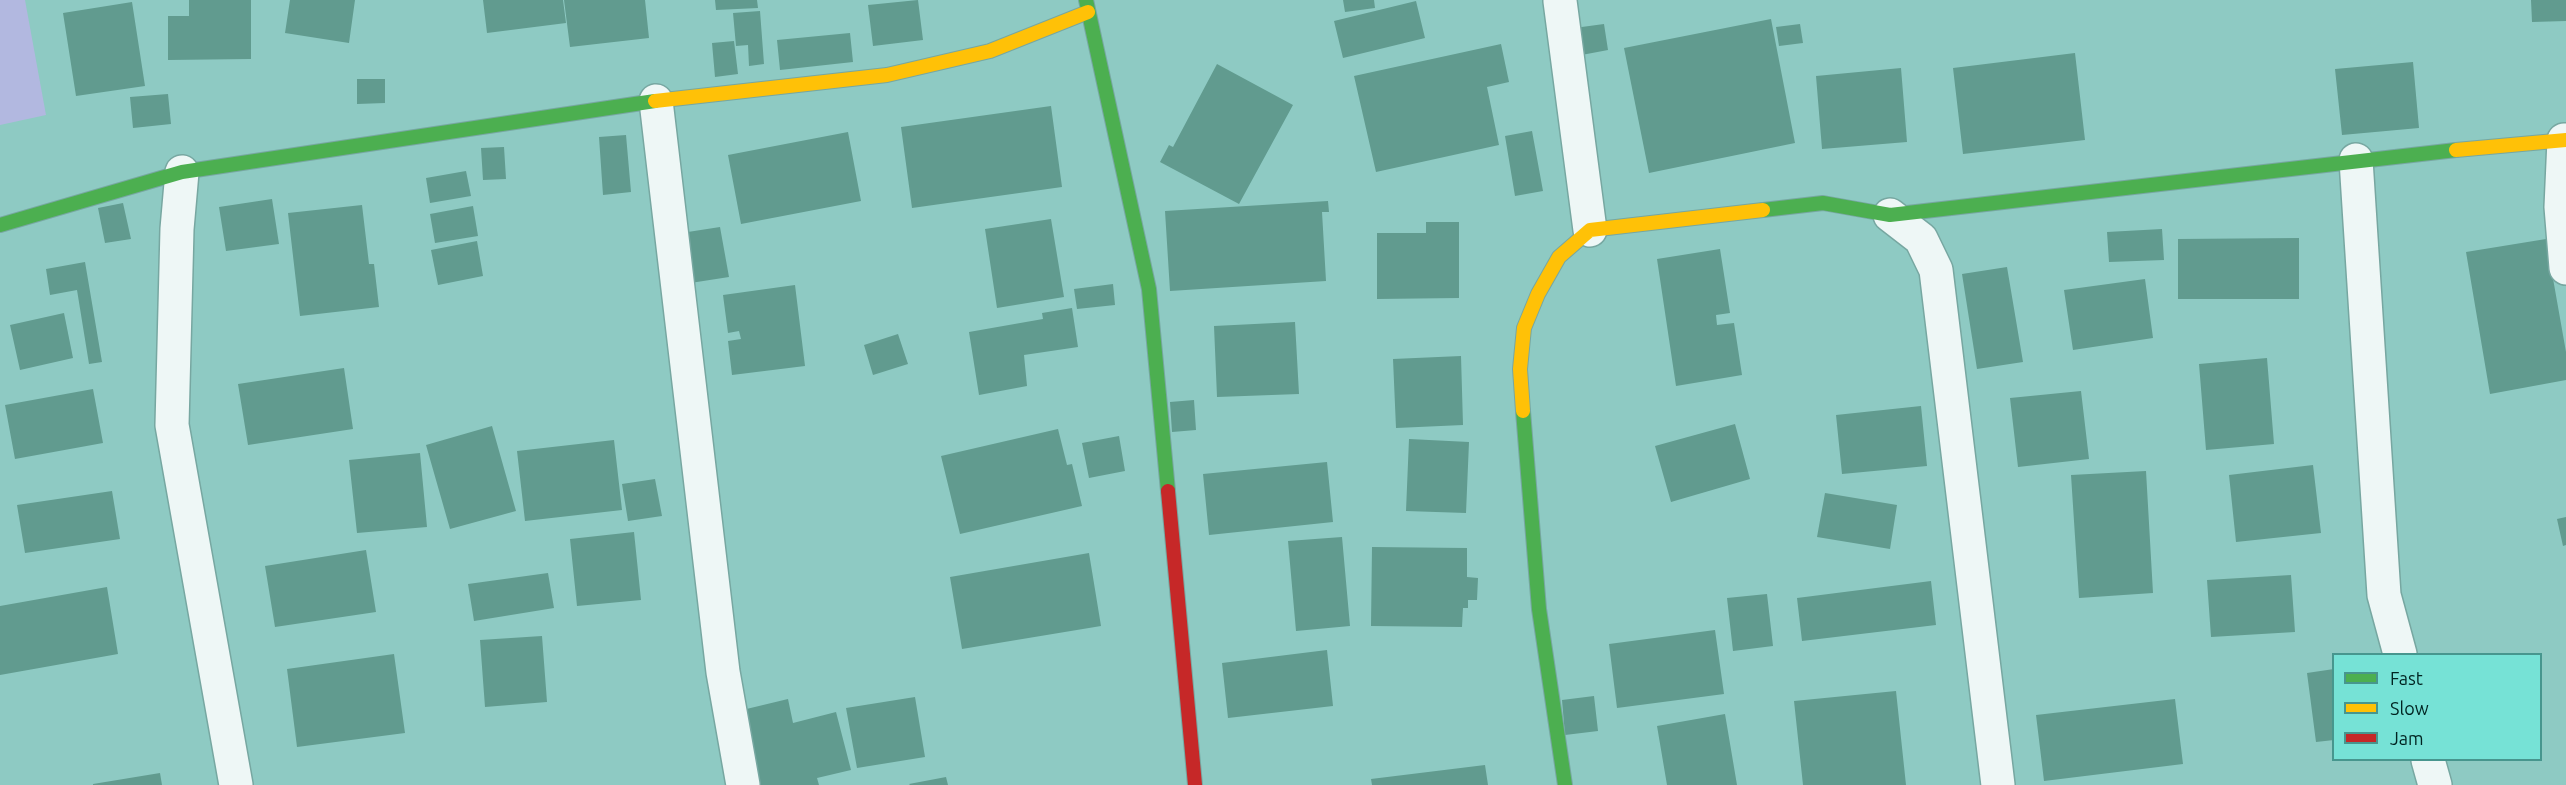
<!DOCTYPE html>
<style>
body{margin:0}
#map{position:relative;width:2566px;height:785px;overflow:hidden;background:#8ecac3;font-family:Ubuntu,sans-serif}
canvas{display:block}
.legend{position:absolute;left:2332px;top:653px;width:210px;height:108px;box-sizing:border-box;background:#76e2d6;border:2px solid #47968e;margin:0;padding:8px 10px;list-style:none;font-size:18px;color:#012421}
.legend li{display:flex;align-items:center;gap:12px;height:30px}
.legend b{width:30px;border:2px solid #47968e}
</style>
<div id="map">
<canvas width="2566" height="785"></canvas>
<ul class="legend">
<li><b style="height:8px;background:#4caf50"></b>Fast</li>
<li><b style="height:8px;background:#ffc107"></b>Slow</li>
<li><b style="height:8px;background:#c62828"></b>Jam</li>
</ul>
</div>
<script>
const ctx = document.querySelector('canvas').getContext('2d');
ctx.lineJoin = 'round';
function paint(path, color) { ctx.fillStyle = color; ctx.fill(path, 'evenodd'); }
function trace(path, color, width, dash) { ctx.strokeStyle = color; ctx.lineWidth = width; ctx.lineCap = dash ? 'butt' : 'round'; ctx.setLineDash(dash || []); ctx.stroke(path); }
paint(new Path2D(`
 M0,0H25L46,115L0,125Z`), '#b2b8e0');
paint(new Path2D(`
 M189,0H251V59L168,60V16H189Z
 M290,0H355L349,43L285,33Z
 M483,0H563L566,23L487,33Z
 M564,0H645L649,38L570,47Z
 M715,0H757L758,8L716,10Z
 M918,0L923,40L873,46L868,5Z
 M1343,0H1374L1375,8L1345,12Z
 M2531,0H2566V21L2532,22Z
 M1416,1L1425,38L1343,58L1334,21Z
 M132,2L145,86L76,96L63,13Z
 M760,11L764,64L749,66L748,45L736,46L733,13Z
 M1771,19L1795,143L1649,173L1624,48Z
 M1604,24L1608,50L1571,57L1567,29Z
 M1800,24L1803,43L1779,46L1776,27Z
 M850,33L853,62L780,70L777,40Z
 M734,41L738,74L715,77L712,43Z
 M1501,44L1509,82L1487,87L1499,145L1376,172L1354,76Z
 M2075,53L2085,140L1963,154L1953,68Z
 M2413,62L2419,128L2342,135L2335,69Z
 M1217,64L1293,105L1239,204L1160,162L1169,145L1173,147Z
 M1901,68L1907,142L1822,149L1816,76Z
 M357,79H385V103L357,104Z
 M168,94L171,124L133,128L130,97Z
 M1051,106L1062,187L912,208L901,127Z
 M1532,131L1543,191L1515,196L1505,136Z
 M848,132L861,201L741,224L728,155Z
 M626,135L631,192L603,195L599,137Z
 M504,147L506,179L483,180L481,148Z
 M466,171L471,196L430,203L426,178Z
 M272,199L279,244L226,251L219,207Z
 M1328,201L1329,212H1322L1326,281L1170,291L1165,211Z
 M123,203L131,239L105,243L98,208Z
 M362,205L369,264H374L379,307L300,316L288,213Z
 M473,206L478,236L435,243L430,214Z
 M1051,219L1064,297L997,308L985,229Z
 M1426,222H1459V298L1377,299V233H1426Z
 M720,227L729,277L684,284L675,234Z
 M2162,229L2164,260L2109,262L2107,232Z
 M2299,238V299H2178V239Z
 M2546,239L2566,352V380L2490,394L2466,252Z
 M477,241L483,276L438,285L431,250Z
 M1720,249L1730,313L1716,315L1717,325L1734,323L1742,375L1676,386L1657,259Z
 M85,262L102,362L89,364L77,290L50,295L46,269Z
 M2007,267L2023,362L1977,369L1962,274Z
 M2145,279L2153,338L2073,350L2064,290Z
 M1113,284L1115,305L1077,309L1074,289Z
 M795,285L805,366L732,375L728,341L741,339L739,331L728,333L723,295Z
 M1072,308L1078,347L1024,355L1027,386L979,395L969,332L1043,319L1042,313Z
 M64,313L73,358L20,370L10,325Z
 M1295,322L1299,394L1217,397L1214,326Z
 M898,334L908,364L873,375L864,345Z
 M1461,356L1463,425L1396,428L1393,359Z
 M2267,358L2274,444L2206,450L2199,364Z
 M344,368L353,429L248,445L238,384Z
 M93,389L103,443L15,459L5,405Z
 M2081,391L2089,459L2018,467L2010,398Z
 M1194,400L1196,430L1172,432L1170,402Z
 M1921,406L1927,466L1842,474L1836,415Z
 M1735,424L1750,479L1671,502L1655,446Z
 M492,426L516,511L450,529L426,445Z
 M1058,429L1067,465L1072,464L1082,506L960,534L941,456Z
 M1119,436L1125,471L1089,478L1082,443Z
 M1409,439L1469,442L1466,513L1406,511Z
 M614,440L622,510L525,521L517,451Z
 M420,453L427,527L357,533L349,460Z
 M1327,462L1333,522L1209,535L1203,474Z
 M2313,465L2321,533L2236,542L2229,475Z
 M2146,471L2153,593L2079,598L2071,475Z
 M655,479L662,516L628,521L622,484Z
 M112,491L120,539L25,553L17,505Z
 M1825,493L1897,505L1890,549L1817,537Z
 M2566,517V545L2563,546L2557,519Z
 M634,532L641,600L577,606L570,539Z
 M1342,537L1350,626L1296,631L1288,541Z
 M1372,547L1467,548V577L1478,578L1477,600H1468V608H1463L1462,627L1371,626Z
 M366,550L376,612L275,627L265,566Z
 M1089,553L1101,626L962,649L950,577Z
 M548,573L554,608L474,621L468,584Z
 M2291,575L2295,632L2211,637L2207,580Z
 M1931,581L1936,625L1802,641L1797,598Z
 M107,587L118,654L0,675V606Z
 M1767,594L1773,646L1733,651L1727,598Z
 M1715,630L1724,694L1617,708L1609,644Z
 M542,636L547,702L485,707L480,640Z
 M1327,650L1333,706L1228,718L1222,663Z
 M394,654L405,733L297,747L287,669Z
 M2334,669V740L2316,742L2307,673Z
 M1896,691L1906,785H1803L1794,701Z
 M1594,696L1598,731L1565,735L1562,700Z
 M915,697L925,757L857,768L846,708Z
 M788,699L793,723L836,712L851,770L817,778L819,785H751L734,712Z
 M2175,699L2183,764L2044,781L2036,715Z
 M1725,714L1737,785H1667L1657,726Z
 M1485,765L1488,785H1372L1371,779Z
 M160,773L162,785H93V784Z
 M946,777L948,785H910L909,784Z`), '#619b8f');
const street = new Path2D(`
 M1560,1L1590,230
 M656,101L723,672L743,785
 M2564,140L2561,207L2566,268
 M2356,160L2384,595L2400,654
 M182,172L177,229L172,425L236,785
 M1890,215L1921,239L1936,270L1998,785
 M2428,760L2435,785`);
const fast = new Path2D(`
 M1086,0L1149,289L1168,491
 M1763,210L1823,203L1890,215L2456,150
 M0,225L182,172L655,101
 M1523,411L1539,609L1565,785`);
const slow = new Path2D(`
 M655,101L887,75L990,51L1088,12
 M2456,150L2566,140
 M1523,411L1520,369L1524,328L1538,294L1559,257L1590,230L1763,210`);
const jam = new Path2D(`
 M1168,491L1195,785`);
trace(street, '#77a7a1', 36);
trace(fast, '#77a7a1', 16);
trace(slow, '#77a7a1', 16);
trace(jam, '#77a7a1', 16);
trace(street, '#eef7f6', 33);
trace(fast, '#4caf50', 14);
trace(slow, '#ffc107', 14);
trace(jam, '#c62828', 14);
</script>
